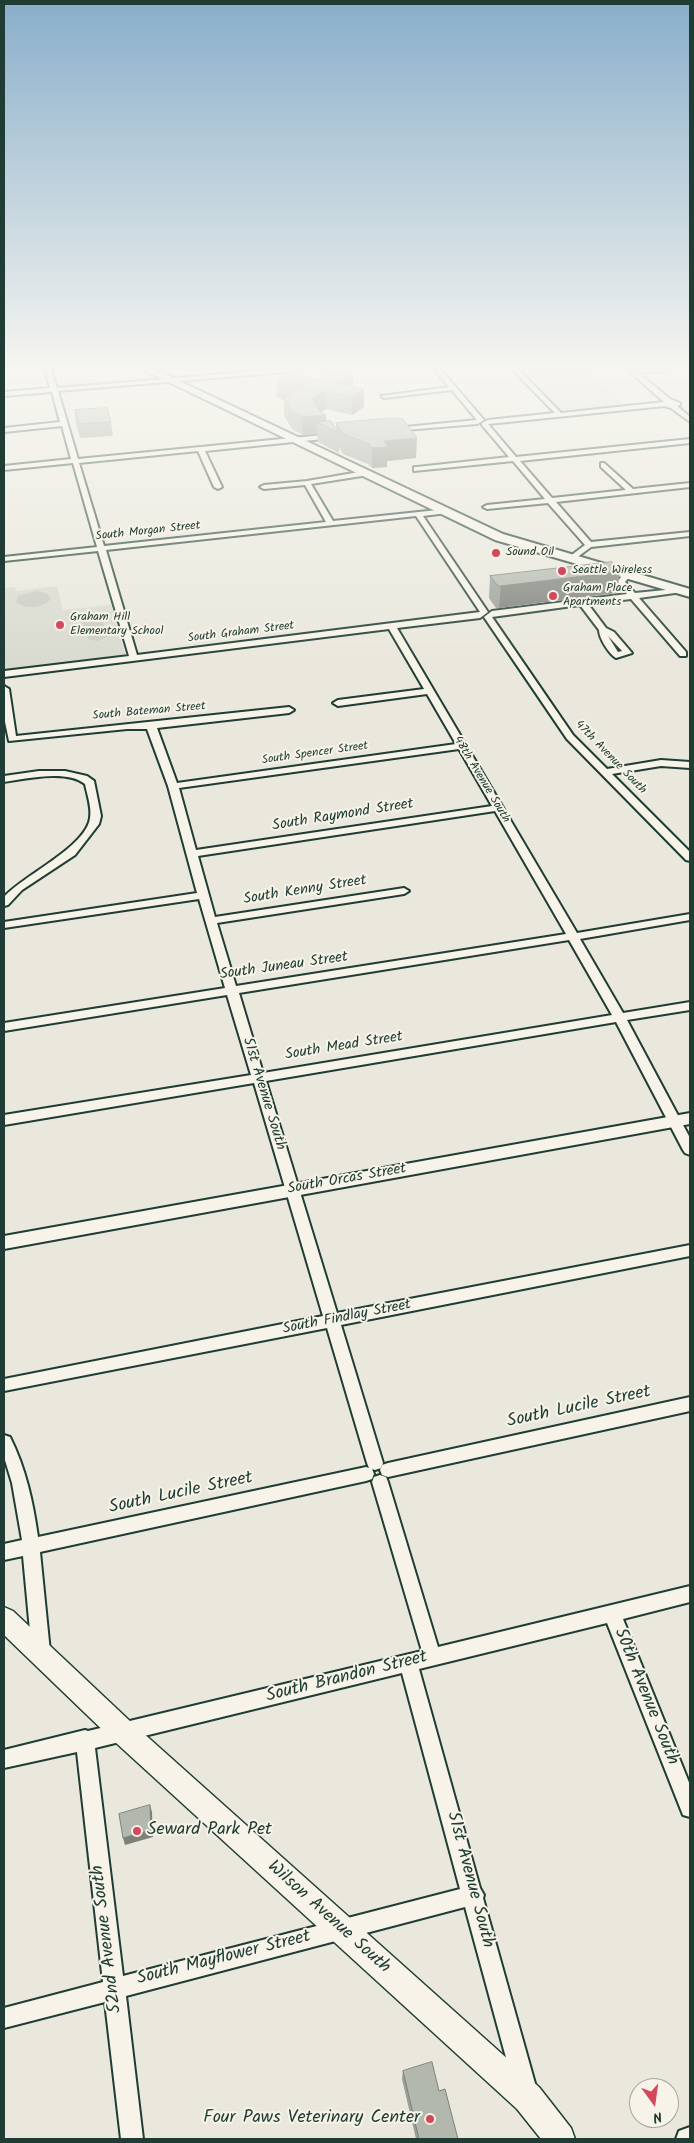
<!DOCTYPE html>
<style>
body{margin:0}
#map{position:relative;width:694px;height:2143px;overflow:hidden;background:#eae8dd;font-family:Kalam,sans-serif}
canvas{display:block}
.frame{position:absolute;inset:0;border:5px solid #1f3d34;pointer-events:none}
.north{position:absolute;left:629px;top:2078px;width:50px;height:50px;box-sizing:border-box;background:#f7f3e8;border:1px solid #a1aaa0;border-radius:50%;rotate:166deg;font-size:14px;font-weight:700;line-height:20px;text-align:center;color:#1f3d34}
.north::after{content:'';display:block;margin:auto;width:18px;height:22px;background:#d1495b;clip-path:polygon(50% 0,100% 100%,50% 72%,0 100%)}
</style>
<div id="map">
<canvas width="694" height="2143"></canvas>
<div class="frame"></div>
<div class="north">N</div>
</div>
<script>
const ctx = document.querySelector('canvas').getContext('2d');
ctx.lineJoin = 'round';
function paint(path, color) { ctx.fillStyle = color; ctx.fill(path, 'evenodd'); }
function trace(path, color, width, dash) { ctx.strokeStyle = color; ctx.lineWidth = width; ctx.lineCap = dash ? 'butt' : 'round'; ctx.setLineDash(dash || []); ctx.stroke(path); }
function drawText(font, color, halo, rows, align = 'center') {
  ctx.font = font + ' Kalam,sans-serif'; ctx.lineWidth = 4; ctx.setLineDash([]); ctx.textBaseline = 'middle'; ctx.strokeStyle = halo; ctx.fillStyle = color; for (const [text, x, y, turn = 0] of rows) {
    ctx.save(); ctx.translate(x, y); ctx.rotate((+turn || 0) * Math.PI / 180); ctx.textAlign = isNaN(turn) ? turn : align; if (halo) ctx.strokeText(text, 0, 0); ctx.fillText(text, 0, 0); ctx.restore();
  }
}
paint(new Path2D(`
 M520,369H587L626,405L562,411Z
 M57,586L63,610L111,605L126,656L4,670V588L15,587L16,591Z`), '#d9dacf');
paint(new Path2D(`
 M36,591L47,593L51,599C43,608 25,610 16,602L18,596Z
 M81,618L103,622L107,637L97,641L88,639Z`), '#c8ccc1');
const minor = new Path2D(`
 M45,369H51L57,388L282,369H302L299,371L58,391L78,459L333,434L336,436L333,438L205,451L222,487L218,489L214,487L198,451L79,463L104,546L326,522L305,485L264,489L260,487L264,485L307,481L365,471L369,473L368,475L311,484L333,521L447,509V513L423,516L488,612L480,618L397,628L577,933L690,914V920L580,939L623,1013L690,1002V1010L627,1020L690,1138V1155L685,1153L683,1150L616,1022L266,1081L337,1313L690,1245V1256L341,1325L383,1463L381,1468L375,1470L369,1468L367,1463L327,1328L4,1391V1379L323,1316L254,1083L4,1125V1115L251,1075L227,995L4,1031V1023L225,988L199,899L4,928V922L197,893L168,786L147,729H127L9,741L4,717V686L9,689L16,736L289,707L294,710L289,713L157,728L177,783L456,744L427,694L338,706L333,703L338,700L424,689L389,629L4,677V671L129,656L98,551L4,561V557L97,547L73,463L4,470V466L71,459L62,426L4,432V428L60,422L52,392L4,396V392L50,388ZM416,516L480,612L137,655L106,550ZM459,749L492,806L196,850L179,788ZM495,811L566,934L236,986L217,923L404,894L409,891L404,888L215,917L198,856ZM569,940L612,1015L263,1073L239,993Z
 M434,369H440L484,420L477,424L393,431L392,430L395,428L477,420L452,390L384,398L381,396L449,387Z
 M512,369H518L561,413L664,402L627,369H669L666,371L639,373L670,399L680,403V405L677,406L690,417V422L671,408L665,406L488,424L516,457L690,439V443L520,461L552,498L626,490L601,467V463H604L633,489L690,483V487L556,502L591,542L690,532V536L591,547L572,561H569V557L585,545L548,503L487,509L483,507L487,505L545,499L513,461L414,471V467H417L509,457L482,425V423L488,420L555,413Z
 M625,572L632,574L625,582L635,593L685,588V592H682L639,598L686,652V656H680L631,599L588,604L606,628L614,632L632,653L616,658C609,654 599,638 599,630L580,605L492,617L573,735L607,769L661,760L690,762V768L661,766L612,774L690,852V861L686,860L567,739L484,617L492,611L627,594L617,582ZM608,636L622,651L618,652Z
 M39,771H65L87,776L94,781L101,816L99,824L75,855L22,890L8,905L4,906V897C24,875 86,847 90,818C92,808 87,794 85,784C67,769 25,779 4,782V776Z
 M690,1397V1411L388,1477L382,1475L380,1470L382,1465L388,1463Z
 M4,1435L10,1437C26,1469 33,1502 38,1537L366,1467L372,1469L374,1474L372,1479L366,1481L40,1552L50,1652L47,1658L41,1661L35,1658L32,1652L23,1556L4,1560V1544L22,1540L12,1483L4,1457Z
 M380,1475L386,1477L388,1482L438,1647L690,1586V1602L623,1619L690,1785V1817L683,1815L607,1623L419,1669L480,1888L484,1895L483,1898L536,2087L533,2095L525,2098L517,2095L514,2087L465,1907L126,1996L143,2139H121L105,2002L4,2028V2008L103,1982L77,1752L4,1768V1750L85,1730L88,1731L422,1651L372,1482L374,1477ZM402,1673L460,1889L123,1976L95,1748Z
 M690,2127V2139H676L679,2131Z`);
const tertiary = new Path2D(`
 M690,1113V1124L4,1249V1236Z`);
const secondary = new Path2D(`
 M4,1607L13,1611L132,1723L539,2087L571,2128L575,2139H541L517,2109L114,1741L4,1635Z`);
const primary = new Path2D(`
 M142,369H154L503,534L690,589V597L495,540Z`);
trace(minor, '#1f3d34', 4);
trace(tertiary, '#1f3d34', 4);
trace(secondary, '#1f3d34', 3);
trace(primary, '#1f3d34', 4);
paint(minor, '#f7f3e8');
paint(tertiary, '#f7f3e8');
paint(secondary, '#f7f3e8');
paint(primary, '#f7f3e8');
paint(new Path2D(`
 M112,369H124L121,374Z
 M277,380L353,387L364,407L352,415L326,409L320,412L326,415V421L336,429V423L416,458L387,461V467L372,468L368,464L343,454L339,447V453L318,442L317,434L303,435L293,430L284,416V400L277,398Z
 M75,410L111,422L113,436L80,438L76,424Z
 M620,570L617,592L615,593L499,608H496L489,598L490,576Z
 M403,2071L439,2091L458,2139H416L402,2079Z`), '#999e96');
paint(new Path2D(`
 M120,369H124L121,374Z
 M353,374V391L337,383Z
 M364,389V407L352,415V397Z
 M325,391L326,409L315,416L326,415V426L317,422V434L303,435L302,417L312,399Z
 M417,438L416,458L387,461V467L372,468V448L384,441Z
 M620,570L617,592L615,593L499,608L501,586Z
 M150,1805L152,1812L153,1837L125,1845L123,1838Z`), '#7d817a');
const building = new Path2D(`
 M333,369L353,374L337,383L364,389L352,397L325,391L312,399L321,413L326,415L302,417L293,412L284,398L304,386L277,380L290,373L317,379Z
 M107,408L111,422L78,424L75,410Z
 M392,418L403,419L417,438L384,441L388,447L372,448L369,444L343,434L336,423Z
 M331,421L339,433L317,422Z
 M612,562L620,570L618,572L501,586H498L490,576Z
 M150,1805L151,1830L123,1838L119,1814Z
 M432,2062L439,2091L445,2089L458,2139H419L403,2071Z`);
paint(building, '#b2b8ae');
trace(building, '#7d817a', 1);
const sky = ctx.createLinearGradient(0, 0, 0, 669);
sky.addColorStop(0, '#89aeca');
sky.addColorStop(0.55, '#f6f5f0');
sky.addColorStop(1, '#f6f5f000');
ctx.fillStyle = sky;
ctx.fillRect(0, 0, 694, 669);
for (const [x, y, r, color] of [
 [496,553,5,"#d1495b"],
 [562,571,5,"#d1495b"],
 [553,596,5,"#d1495b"],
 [60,625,5,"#d1495b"],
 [137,1831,5,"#d1495b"],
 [430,2119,5,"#d1495b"]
]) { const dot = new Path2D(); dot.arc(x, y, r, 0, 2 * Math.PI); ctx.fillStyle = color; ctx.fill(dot); trace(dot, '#f7f3e8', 2); }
drawText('12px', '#1f3d34', '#f7f3e8', [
 ["South Morgan Street",148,532,-6],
 ["South Graham Street",241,633,-7],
 ["South Bateman Street",149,712,-5],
 ["South Spencer Street",315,754,-8],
 ["47th Avenue South",610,758,46],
 ["48th Avenue South",481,780,59]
]);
drawText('12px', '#1f3d34', '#f7f3e8', [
 ["Sound Oil",506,553],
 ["Seattle Wireless",572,571],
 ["Graham Place",563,589],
 ["Apartments",563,603],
 ["Graham Hill",70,618],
 ["Elementary School",70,632]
], 'left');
drawText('15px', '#1f3d34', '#f7f3e8', [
 ["South Raymond Street",343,816,-9],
 ["South Kenny Street",305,891,-9],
 ["South Juneau Street",284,967,-8],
 ["South Mead Street",344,1047,-9],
 ["51st Avenue South",263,1094,73],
 ["South Orcas Street",347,1180,-10],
 ["South Findlay Street",347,1318,-11]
]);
drawText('18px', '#1f3d34', '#f7f3e8', [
 ["South Lucile Street",579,1408,-12],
 ["South Lucile Street",181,1494,-12],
 ["South Brandon Street",347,1678,-14],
 ["50th Avenue South",645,1697,68],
 ["51st Avenue South",469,1880,75],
 ["Wilson Avenue South",328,1918,42],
 ["52nd Avenue South",108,1939,-97],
 ["South Mayflower Street",224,1959,-14]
]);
drawText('18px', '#1f3d34', '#f7f3e8', [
 ["Seward Park Pet",147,1831],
 ["Four Paws Veterinary Center",420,2119,"right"]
], 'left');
</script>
